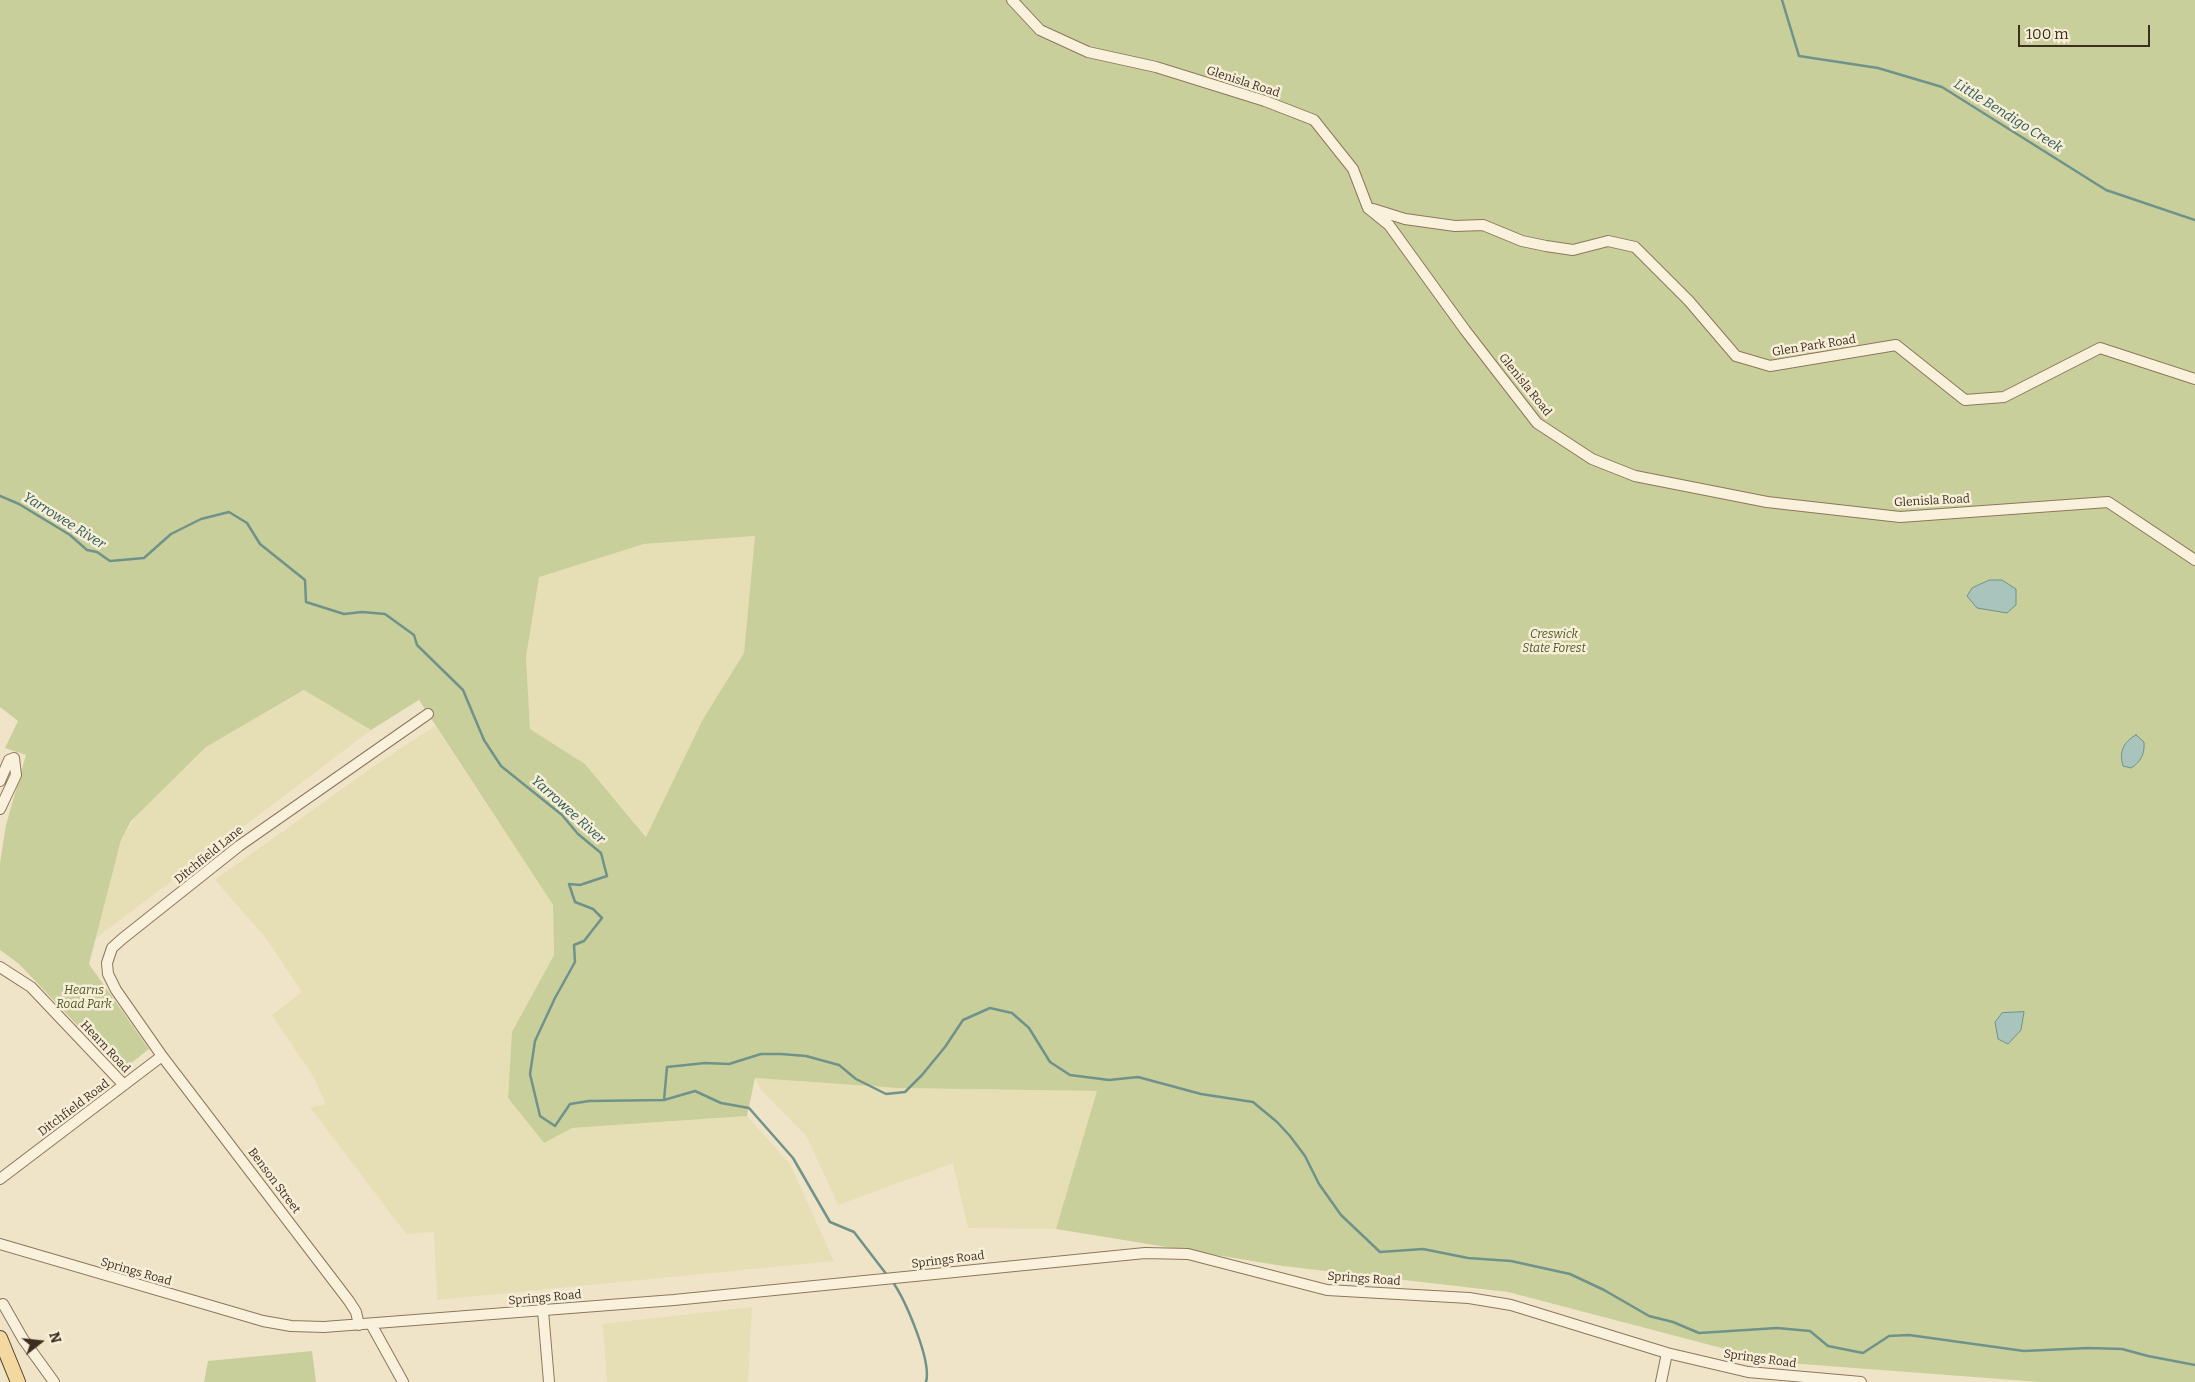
<!DOCTYPE html>
<style>
body{margin:0}
#map{position:relative;width:2195px;height:1382px;overflow:hidden;background:#f0e4c8;font-family:Bitter,serif}
canvas{display:block}
.north{position:absolute;left:15px;top:1317px;width:50px;height:50px;-webkit-text-stroke:4px #f7eed8;paint-order:stroke;rotate:74deg;font-size:14px;font-weight:700;line-height:20px;text-align:center;color:#3d2e20}
.north::after{content:'';display:block;margin:auto;width:18px;height:22px;background:#3d2e20;clip-path:polygon(50% 0,100% 100%,50% 72%,0 100%)}
.scale{position:absolute;left:2018px;top:25px;width:132px;height:22px;box-sizing:border-box;border:2px solid #3d2e20;border-top:0;padding-left:6px;font-size:15px;line-height:18px;white-space:nowrap;color:#3d2e20;-webkit-text-stroke:4px #f7eed8;paint-order:stroke}
</style>
<div id="map">
<canvas width="2195" height="1382"></canvas>
<div class="north">N</div>
<div class="scale">100 m</div>
</div>
<script>
const ctx = document.querySelector('canvas').getContext('2d');
ctx.lineJoin = 'round';
function paint(path, color) { ctx.fillStyle = color; ctx.fill(path, 'evenodd'); }
function trace(path, color, width, dash) { ctx.strokeStyle = color; ctx.lineWidth = width; ctx.lineCap = dash ? 'butt' : 'round'; ctx.setLineDash(dash || []); ctx.stroke(path); }
function drawText(font, color, halo, rows, align = 'center') {
  ctx.font = font + ' Bitter,serif'; ctx.lineWidth = 5; ctx.setLineDash([]); ctx.textBaseline = 'middle'; ctx.strokeStyle = halo; ctx.fillStyle = color; for (const [text, x, y, turn = 0] of rows) {
    ctx.save(); ctx.translate(x, y); ctx.rotate((+turn || 0) * Math.PI / 180); ctx.textAlign = isNaN(turn) ? turn : align; if (halo) ctx.strokeText(text, 0, 0); ctx.fillText(text, 0, 0); ctx.restore();
  }
}
paint(new Path2D(`
 M755,536L744,653L703,719L647,837L585,764L530,729L526,657L539,576L644,544Z
 M305,690L371,730L95,939L121,840L137,814L206,747Z
 M435,726L553,905L554,955L513,1032L508,1098L544,1143L572,1128L747,1116L790,1164L834,1261L437,1300L434,1232L406,1234L310,1107L325,1105V1102L313,1076L272,1015L302,992L265,937L215,880L374,766Z
 M755,1078L898,1088L1098,1091L1056,1229L968,1228L953,1163L838,1205L807,1137L761,1090Z
 M752,1307L748,1382H607L603,1324Z`), '#e6deb5');
paint(new Path2D(`
 M0,0H2195V1382H2040L1775,1362L1508,1292L1283,1266L1056,1229L1097,1091L898,1088L755,1078L747,1116L572,1128L544,1143L508,1098L512,1032L554,955L553,905L419,700L371,730L304,690L206,747L131,821L121,840L89,964L149,1049L121,1071L19,964L0,950V863L6,825L26,755L5,748L18,721L0,707ZM755,536L744,653L703,719L646,837L585,764L530,729L526,657L539,577L644,544Z
 M312,1351L316,1382H204L208,1361Z`), '#c9cf9b');
const water = new Path2D(`
 M1990,580H2002L2016,589V605L2007,613L1977,608L1967,596L1972,588Z
 M2136,735L2144,742C2145,753 2141,762 2131,768L2123,766C2119,752 2123,742 2136,735Z
 M2024,1012L2021,1030L2008,1044L1998,1039L1995,1022L2002,1013Z`);
paint(water, '#a9c4bc');
trace(water, '#6f938a', 1);
trace(new Path2D(`
 M1782,0L1799,56L1878,68L1942,87L2106,190L2195,220
 M0,496L19,504L70,535L87,550L97,552L110,561L144,558L171,534L201,519L229,512L247,523L260,544L305,580L306,602L344,614L362,612L385,614L414,635L417,645L463,690L484,740L501,766L562,815L578,834L601,853L607,876L580,885L569,884L575,902L593,909L602,918L584,941L574,945L575,962L555,998L535,1041L530,1074L540,1116L555,1126L570,1104L589,1101L664,1100L695,1091L721,1103L749,1108L793,1158L830,1222L854,1232L887,1275
 M664,1100L667,1067L705,1063L729,1064L761,1054H781L806,1056L839,1065L856,1079L886,1094L905,1092L922,1075L945,1047L963,1020L990,1008L1012,1013L1029,1028L1050,1062L1070,1075L1109,1080L1138,1077L1201,1094L1253,1102L1277,1122L1290,1136L1305,1156L1319,1184L1341,1215L1380,1252L1423,1249L1468,1258L1511,1261L1570,1274L1604,1290L1649,1316L1673,1322L1699,1333L1777,1328L1810,1331L1828,1346L1863,1353L1889,1336L1909,1335L2024,1351L2088,1348L2122,1349L2148,1356L2195,1365
 M892,1281C905,1299 932,1361 926,1382`), '#6f938a', 2.5);
const minor = new Path2D(`
 M1012,0L1040,30L1088,52L1156,67L1265,101L1314,120L1353,169L1368,208L1389,225L1465,330L1537,423L1592,459L1635,476L1767,502L1900,517L2108,502L2195,560
 M1373,209L1405,219L1455,226L1483,225L1522,241L1546,246L1573,250L1608,241L1635,247L1689,301L1736,356L1770,366L1896,345L1965,400L2004,397L2100,348L2195,379
 M0,781L9,760L14,758L16,775L0,809
 M0,967L31,987L124,1085
 M0,1179L162,1056
 M0,1244L263,1321L291,1326L324,1327L674,1300L1145,1253L1188,1254L1327,1290L1469,1298L1511,1305L1667,1353L1748,1372L1861,1382
 M3,1304L23,1339L54,1382
 M543,1311L549,1382
 M371,1324L403,1382
 M359,1325L356,1312L349,1301L162,1056L116,990L108,974L107,963L112,948L122,939L239,846L428,714
 M1661,1382L1667,1353`);
const major = new Path2D(`
 M0,1338L18,1382`);
trace(minor, '#8d765c', 12);
trace(major, '#5b4430', 16);
trace(minor, '#faf1dc', 10);
trace(major, '#f3d9a0', 14);
drawText('12px', '#3d2e20', '#f7eed8', [
 ["Glenisla Road",1243,82,18],
 ["Glen Park Road",1814,346,-9],
 ["Glenisla Road",1525,385,51],
 ["Glenisla Road",1932,501,-3],
 ["Ditchfield Lane",209,855,-39],
 ["Hearn Road",105,1047,47],
 ["Ditchfield Road",74,1108,-37],
 ["Benson Street",274,1181,53],
 ["Springs Road",948,1260,-7],
 ["Springs Road",136,1272,16],
 ["Springs Road",1364,1279,4],
 ["Springs Road",545,1298,-5],
 ["Springs Road",1760,1359,8]
]);
drawText('italic 12px', '#4d5a26', '#f7eed8', [
 ["Creswick",1554,635],
 ["State Forest",1554,649],
 ["Hearns",84,991],
 ["Road Park",84,1005]
]);
drawText('italic 14px', '#2f5d5a', '#f7eed8', [
 ["Little Bendigo Creek",2008,116,32],
 ["Yarrowee River",64,521,32],
 ["Yarrowee River",568,810,42]
]);
</script>
